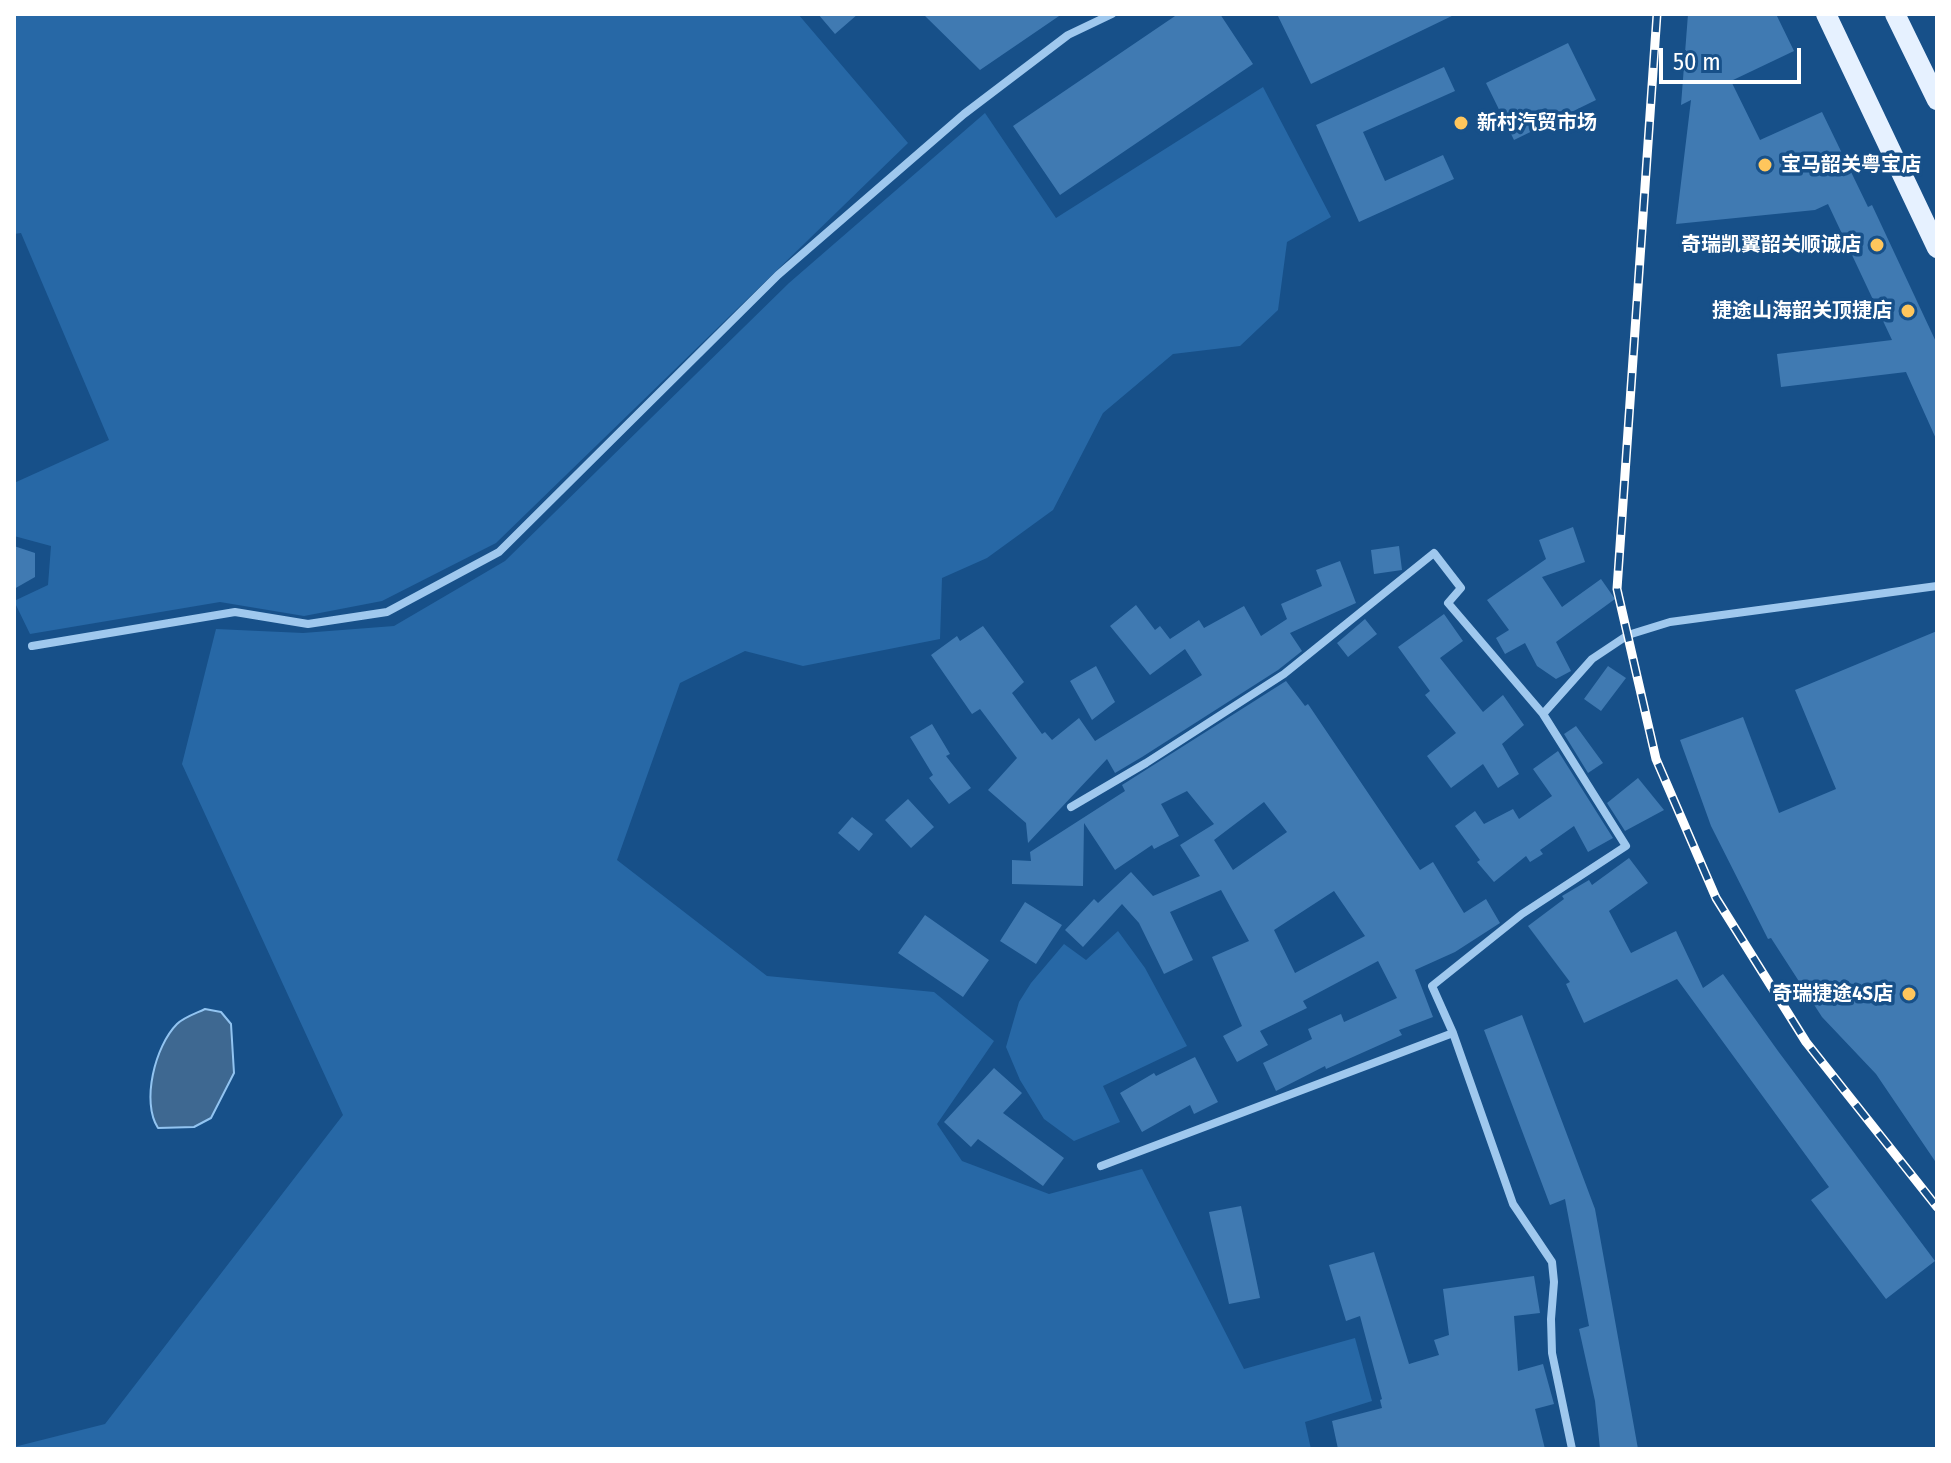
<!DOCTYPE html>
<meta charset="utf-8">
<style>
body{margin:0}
#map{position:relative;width:1951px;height:1463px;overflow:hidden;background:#175089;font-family:"Fira Sans Condensed",sans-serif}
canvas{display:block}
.frame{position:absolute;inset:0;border:16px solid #fff;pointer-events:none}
.scale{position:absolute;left:1659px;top:48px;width:142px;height:36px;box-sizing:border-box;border:4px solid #fff;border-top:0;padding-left:10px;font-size:24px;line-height:28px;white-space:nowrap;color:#fff;-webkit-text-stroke:6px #175089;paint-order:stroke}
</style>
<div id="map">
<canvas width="1951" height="1463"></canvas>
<div class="frame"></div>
<div class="scale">50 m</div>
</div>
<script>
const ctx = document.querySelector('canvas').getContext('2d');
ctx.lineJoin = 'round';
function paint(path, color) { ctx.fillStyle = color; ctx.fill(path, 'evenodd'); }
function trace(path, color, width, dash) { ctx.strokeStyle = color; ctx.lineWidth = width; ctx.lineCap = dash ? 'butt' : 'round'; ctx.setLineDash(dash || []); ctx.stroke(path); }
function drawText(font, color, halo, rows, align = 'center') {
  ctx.font = font + ' "Fira Sans Condensed","Noto Sans SC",sans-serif'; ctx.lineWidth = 7; ctx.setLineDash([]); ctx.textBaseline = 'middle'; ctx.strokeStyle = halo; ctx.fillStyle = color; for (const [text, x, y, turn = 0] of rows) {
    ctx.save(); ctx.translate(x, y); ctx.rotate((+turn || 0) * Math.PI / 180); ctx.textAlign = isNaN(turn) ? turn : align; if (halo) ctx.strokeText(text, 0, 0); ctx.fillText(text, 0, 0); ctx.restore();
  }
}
paint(new Path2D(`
 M14,14H798L908,143L496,543L382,601L304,616L220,602L30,634L14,601L48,585L51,546L14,536V483L109,440L21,233L14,234Z
 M1263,87L1331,217L1287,242L1278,310L1240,346L1173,354L1103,413L1053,510L987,558L942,578L940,639L803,666L745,651L680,683L617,860L767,976L934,992L994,1041L937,1124L962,1161L1049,1194L1142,1169L1244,1369L1355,1338L1372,1401L1305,1422L1311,1449H14V1447L105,1424L343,1115L182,764L216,629L303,633L394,626L505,561L789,283L985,113L1056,218Z
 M1118,931L1145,968L1187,1046L1103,1086L1120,1122L1074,1141L1044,1119L1020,1080L1006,1047L1019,1002L1031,983L1064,944L1086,960Z`), '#2768a6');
const water = new Path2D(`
 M205,1009L221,1012L231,1024L234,1073L211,1118L194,1127L158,1128C141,1102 155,1046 177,1024C184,1017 197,1013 205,1009Z`);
paint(water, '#3e6891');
trace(water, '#92c4f1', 2);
paint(new Path2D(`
 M818,14H858L835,34Z
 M923,14H1062L980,70Z
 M1178,14H1220L1253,64L1060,195L1013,126Z
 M1277,14H1456L1311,84Z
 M1688,14H1776L1794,51L1731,81L1760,140L1822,112L1868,207L1872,205L1937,344V441L1906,372L1781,387L1777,354L1892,340L1828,204L1815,210L1676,224L1691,100L1681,105Z
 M1568,43L1596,100L1514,140L1486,83Z
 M1444,67L1455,91L1363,132L1385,181L1443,155L1454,179L1359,222L1316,125Z
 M1573,527L1585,562L1542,577L1562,607L1601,579L1615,599L1556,642L1571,671L1556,679L1537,666L1525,643L1505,654L1496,638L1509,630L1487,600L1546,559L1539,540Z
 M14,546L35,553V577L14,589Z
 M1399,546L1402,570L1374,574L1371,550Z
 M1340,561L1356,603L1290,633L1302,651L1278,670L1142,757L1115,773L1107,759L1028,843L1026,823L988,790L1017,758L980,709L972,714L931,655L957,636L960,641L983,626L1024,682L1012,693L1042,734L1045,732L1052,740L1079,718L1095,741L1202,675L1185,649L1150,675L1110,626L1136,605L1155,630L1160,626L1170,639L1199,620L1204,628L1244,606L1261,636L1287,619L1281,604L1322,586L1316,570Z
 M1444,614L1463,641L1440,658L1483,712L1503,695L1524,725L1502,744L1519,774L1498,788L1483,764L1451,788L1427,756L1456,733L1425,695L1430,691L1398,647Z
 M1365,619L1377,634L1348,657L1337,643Z
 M1937,631V1164L1876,1074L1822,1017L1771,938L1768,939L1711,826L1680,740L1743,717L1779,813L1836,789L1795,690Z
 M1096,666L1115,702L1092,720L1070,681Z
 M1608,666L1626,678L1601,711L1584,699Z
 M1286,681L1305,706L1308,704L1420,870L1433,862L1464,913L1486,899L1500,923L1455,952L1415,970L1433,1017L1399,1030L1402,1035L1326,1069L1325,1066L1276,1091L1263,1063L1312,1039L1308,1029L1341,1014L1344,1022L1397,998L1378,961L1303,1001L1307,1008L1260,1031L1268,1045L1237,1062L1223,1036L1242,1026L1212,957L1249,941L1221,890L1170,912L1193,960L1164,974L1139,923L1122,904L1083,947L1065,930L1094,899L1098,903L1131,872L1153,896L1200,876L1180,845L1214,824L1187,791L1161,804L1179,836L1154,849L1152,845L1115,870L1084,823L1083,886L1012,884V860L1031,861L1030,852L1125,791L1122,785ZM1264,802L1287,832L1233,870L1214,840ZM1334,891L1365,936L1295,973L1274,930Z
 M932,724L950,754L946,756L971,788L949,804L929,778L933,775L910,737Z
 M1576,726L1603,763L1588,773L1564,734Z
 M1558,751L1613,838L1588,852L1574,826L1540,850L1543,854L1530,862L1526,856L1494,882L1477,862L1480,860L1455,826L1475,811L1484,824L1513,809L1519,819L1552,796L1533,769Z
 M1638,778L1664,810L1625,831L1607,803Z
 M908,799L934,827L911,848L885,820Z
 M852,817L873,834L859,851L838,833Z
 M1629,858L1648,883L1609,911L1631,953L1676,931L1703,988L1723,974L1778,1051L1935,1261L1886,1299L1811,1200L1829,1187L1677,979L1584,1023L1566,984L1570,982L1528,926L1564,899L1562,896L1589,880L1592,885Z
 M1025,902L1062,925L1036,964L1000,941Z
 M925,915L989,960L963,997L898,953Z
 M1522,1015L1595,1209L1638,1449H1600L1595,1401L1579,1329L1589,1326L1565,1199L1550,1205L1484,1030Z
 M1195,1057L1218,1102L1194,1114L1190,1105L1142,1132L1120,1093L1154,1073L1156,1076Z
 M994,1068L1022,1093L1003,1113L1064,1158L1043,1186L978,1139L971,1147L944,1122Z
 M1241,1206L1260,1298L1229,1304L1209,1212Z
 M1374,1252L1409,1364L1439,1355L1434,1340L1449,1335L1443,1289L1534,1276L1540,1313L1514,1316L1518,1371L1543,1364L1554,1404L1535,1409L1545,1449H1338L1332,1421L1382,1408L1380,1400L1382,1399L1360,1316L1346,1321L1329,1265Z`), '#407ab2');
trace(new Path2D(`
 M32,646L235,612L308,624L387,612L499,552L778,275L964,114L1068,35L1112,14
 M1543,714L1592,659L1628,635L1670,622L1937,586
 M1071,807L1146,763L1284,674L1434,553L1461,588L1448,603L1543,714L1626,846L1522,914L1432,986L1453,1033
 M1101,1166L1453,1033L1513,1204L1552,1262L1554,1282L1551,1319L1552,1353L1572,1449`), '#9fc8ee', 8);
trace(new Path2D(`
 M1826,14L1937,248
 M1895,14L1937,100`), '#e6f1ff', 20);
const rail = new Path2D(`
 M1657,14L1617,589L1656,759L1716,898L1806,1042L1937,1207`);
trace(rail, '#fff', 9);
trace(rail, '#175089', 6, [18]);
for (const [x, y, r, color] of [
 [1461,123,8,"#ffc65c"],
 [1765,165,8,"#ffc65c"],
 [1877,245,8,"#ffc65c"],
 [1908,311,8,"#ffc65c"],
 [1909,994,8,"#ffc65c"]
]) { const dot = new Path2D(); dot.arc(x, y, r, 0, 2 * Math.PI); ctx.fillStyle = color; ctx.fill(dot); trace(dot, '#175089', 3); }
drawText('bold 20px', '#fff', '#175089', [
 ["新村汽贸市场",1477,123,"left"],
 ["宝马韶关粤宝店",1781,165,"left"],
 ["奇瑞凯翼韶关顺诚店",1861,245],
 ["捷途山海韶关顶捷店",1892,311],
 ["奇瑞捷途4S店",1893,994]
], 'right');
</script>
